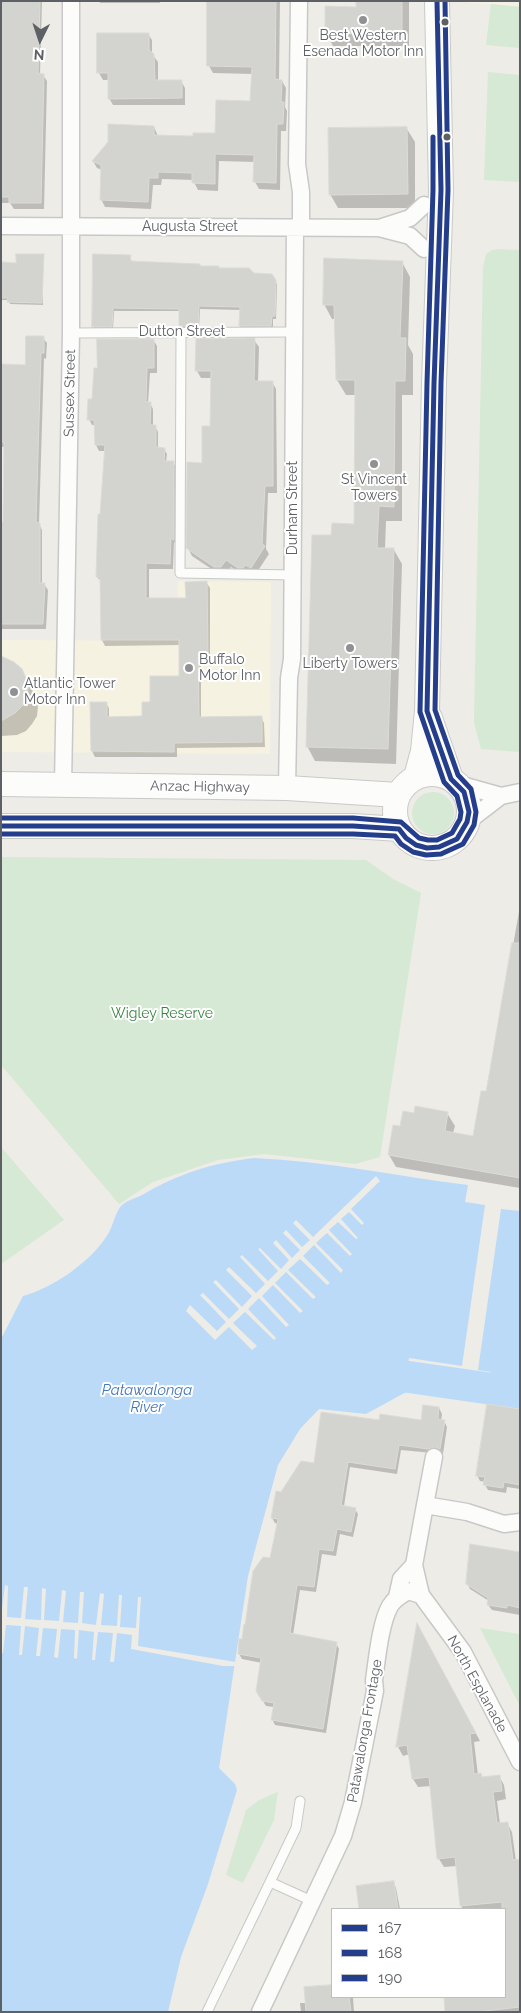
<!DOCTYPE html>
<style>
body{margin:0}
#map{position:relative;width:521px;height:2013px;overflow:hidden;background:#edece7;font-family:Raleway,sans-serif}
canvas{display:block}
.frame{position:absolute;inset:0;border:2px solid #5d6065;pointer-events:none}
.legend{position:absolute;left:331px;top:1908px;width:175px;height:90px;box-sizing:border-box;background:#fff;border:1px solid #bebfc1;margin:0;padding:6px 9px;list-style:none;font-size:15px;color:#5d6065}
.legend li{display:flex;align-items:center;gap:10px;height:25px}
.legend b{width:25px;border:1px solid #bebfc1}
.north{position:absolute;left:15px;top:15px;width:50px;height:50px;-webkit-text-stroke:4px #fff;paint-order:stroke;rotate:184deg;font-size:14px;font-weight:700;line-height:20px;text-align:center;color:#5d6065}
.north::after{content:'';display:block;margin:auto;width:18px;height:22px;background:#5d6065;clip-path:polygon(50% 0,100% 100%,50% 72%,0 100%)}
</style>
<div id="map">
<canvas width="521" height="2013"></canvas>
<div class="frame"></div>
<ul class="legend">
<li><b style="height:6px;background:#243e8c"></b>167</li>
<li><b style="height:6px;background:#243e8c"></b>168</li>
<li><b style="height:6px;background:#243e8c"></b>190</li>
</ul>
<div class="north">N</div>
</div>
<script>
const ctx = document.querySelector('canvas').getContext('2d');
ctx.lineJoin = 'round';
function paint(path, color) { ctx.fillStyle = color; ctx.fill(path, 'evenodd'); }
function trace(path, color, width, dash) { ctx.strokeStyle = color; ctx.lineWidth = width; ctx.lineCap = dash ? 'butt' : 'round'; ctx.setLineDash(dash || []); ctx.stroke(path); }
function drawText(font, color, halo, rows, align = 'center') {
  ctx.font = font + ' Raleway,sans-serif'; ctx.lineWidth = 4; ctx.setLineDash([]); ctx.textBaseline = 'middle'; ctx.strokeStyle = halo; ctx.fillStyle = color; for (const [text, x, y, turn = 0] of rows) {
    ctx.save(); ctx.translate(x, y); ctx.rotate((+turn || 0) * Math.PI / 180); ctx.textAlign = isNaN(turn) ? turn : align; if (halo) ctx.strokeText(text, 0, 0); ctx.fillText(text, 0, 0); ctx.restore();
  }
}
paint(new Path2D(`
 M468,1H520V6L468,3Z
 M178,581L271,582L270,754L1,752V640L178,641Z`), '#f6f2e1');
paint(new Path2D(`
 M491,4L520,7V48L486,45Z
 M488,72L520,75V182L484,180Z
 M500,249L520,250V752L481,749L474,723L483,267L486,254L492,250Z
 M412 813a21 21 0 1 1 42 0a21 21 0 1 1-42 0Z
 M1,857L366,860L393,879L421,893L380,1157L355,1164L264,1154L218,1160L153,1182L119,1204L1,1065Z
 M1,1147L64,1220L1,1264Z
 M480,1628L520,1634V1706Z
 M278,1792L274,1820L243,1883L226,1875L246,1810L259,1800Z`), '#d5e9d4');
paint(new Path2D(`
 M254,1158C326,1161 396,1176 468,1185L465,1202L485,1205L462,1366L409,1358L407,1370L411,1371L408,1391L366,1414L319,1409L300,1429L278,1465L248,1576L219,1768L235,1784L237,1790L207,1887L181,1957L168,2012H1V1339L23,1296C53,1288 92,1261 108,1234C113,1226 115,1213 121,1206C126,1201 136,1198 142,1195C178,1174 212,1163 254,1158Z
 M501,1209L520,1211V1402L487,1398L491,1372L478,1370Z
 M417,1371L484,1381L482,1396L414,1386Z`), '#bbdaf7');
paint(new Path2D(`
 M376,1176L380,1181L351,1209L364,1223L362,1225L349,1212L341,1219L358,1238L356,1239L338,1222L329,1230L352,1254L350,1256L327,1233L316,1243L343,1270L341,1273L314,1245L303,1256L330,1283L327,1285L300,1259L288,1270L316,1297L313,1299L286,1272L275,1283L303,1311L300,1313L273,1285L262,1296L289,1325L286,1327L259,1298L248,1309L276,1338L274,1340L245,1312L233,1323L257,1346L252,1350L229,1327L215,1340L186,1311L190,1305L217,1331L226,1322L200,1295L203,1293L229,1319L239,1309L213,1282L216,1280L242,1307L252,1296L226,1270L229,1267L256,1293L265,1284L240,1257L242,1255L268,1281L278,1271L258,1249L260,1248L281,1269L289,1260L273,1243L276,1240L292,1258L300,1250L283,1233L286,1230L302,1247L310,1240L293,1223L296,1220L313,1237Z
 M5,1585L8,1586L7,1617L21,1618L24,1587H28L25,1619L41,1620L42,1588L46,1589L44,1620L59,1621L62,1590L66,1591L63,1622L78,1623L80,1592H84L82,1623L96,1625L100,1593L104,1594L101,1625L117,1626L119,1595H122L120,1627L136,1628L138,1597H141L138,1646L236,1662L235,1666H223L131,1649L132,1635L117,1633L114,1662H110L113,1633L98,1632L95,1660H92L94,1632L79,1630L77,1659L74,1658L75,1630L61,1629L58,1658L54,1657L57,1629L43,1628L40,1656H36L39,1628L25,1626L22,1655H19L21,1626L6,1625L3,1653H1V1617Z`), '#edece7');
paint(new Path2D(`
 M1,1H42L40,75H43L47,81L44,209H14L10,203H1Z
 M99,1H160V3H100Z
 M209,1H280L279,81H282L286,88L285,107L287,111L286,131H281L280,190L259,189L255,182V162L219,161L218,191L198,190L193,180L162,179L161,185H153L151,209L105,207L101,199L102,170L97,168L93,161L154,127L158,136L194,138L216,135L252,102L253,74L213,73L209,66Z
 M357,1H409V46H333L326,33V7L357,8Z
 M98,34H148L152,40V54L158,62V82L181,81L185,88V105H113L109,98V80H103L99,73Z
 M407,129L415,142V208H338L330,194Z
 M43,256V305L10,304L9,300H1V263L17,264Z
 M130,256L132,263L200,267L271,275L277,284L276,319H273V329H242L240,326L241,310L200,309L199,329H182L180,326V311H114L113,329H95L93,326Z
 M402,262L410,277L408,345L413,354V395H402V521H386L385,549L394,550L402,564L396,764L315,761L307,746L332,537L355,525L356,395H346L337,380L336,319H332L324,304Z
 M43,338L47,343L46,359L44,358L39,524L42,530V584H44L48,590L46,629H1V523H4L6,447H1V366H27Z
 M254,340L259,347L258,382H272L276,389L277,493H268L266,549L269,554L255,575H243L231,567L226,574H219L192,556L188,548L211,427L212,378H201L197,371Z
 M154,341L157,346V373H150L148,403H150L153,409V426H155L158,432V448L164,449L167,454L166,462L173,463L177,468L176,544L174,542L173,569H149V599H187L206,582L210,588V659H201V718L261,717L264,723L265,747L177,748V757H95L92,751L106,703L109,708V718L143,717L151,703L180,677V645L105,646L102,640V582L97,577L106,451H99L96,445V425H92L89,419L93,401Z
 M1,659L21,670L36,697L38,706L37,716L32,724L26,731L17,735L1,736Z
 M520,906V1188L396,1167L389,1155L401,1128L415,1114L447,1113L455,1126L453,1133L474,1137L487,1093Z
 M439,1408L442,1414L441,1421H444L447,1427L443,1454L401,1450L397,1474L350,1467L344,1506L355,1509L358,1514L353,1537L340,1534L336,1556L322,1554L316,1592L300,1590L293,1635L336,1643L339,1649L326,1733L275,1725L272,1719L274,1707L266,1706L257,1691L262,1663L242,1659L239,1654L271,1559L278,1524L275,1523L272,1518L282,1493L315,1465L380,1422L422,1421Z
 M520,1410V1489L507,1487L506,1493L488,1490L485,1485V1482L480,1481L477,1475Z
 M520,1553V1615L492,1610L488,1605L489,1601L470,1589L467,1583Z
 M418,1626L480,1741L474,1742L478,1775L483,1778L499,1776L504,1785L506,1799L497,1801L500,1824L507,1823L512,1832L516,1861L520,1860V2012H447L445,1997H505V1909H462L457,1866L444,1867L439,1859L431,1786L418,1787L413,1779L410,1754L403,1756L398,1747Z
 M393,1882L396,1888L400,1909H361L357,1887Z
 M332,1986V1997H353L354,2012H301L300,2003H307L305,1989Z`), '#0003');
trace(new Path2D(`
 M366,1373H381L520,1393`), '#bbdaf7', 32);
const building = new Path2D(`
 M1,1H40L38,73L44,74L41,203H9V197H1Z
 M207,1H276L275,79L282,80L281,102H284L283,124H277L276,183L253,182L254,155L215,154V184L192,183V173L158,172V178H149L148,202L100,200L101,165L92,161L108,142V124L154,126V135L193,136V133H215L216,100L250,101L252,67L207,66Z
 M356,1H402V34L325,33V6L356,7Z
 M97,33H149V50L154,54L155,80H182V98L108,99V73H97Z
 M407,127L408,194L329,195L328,128Z
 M16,254H44L42,303L7,302L8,298H1V262L16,263Z
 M93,254L131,255L130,261L200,264V266H219V268H249L254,273L272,274L276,280L275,316H272L271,326H239L240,307L199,306L198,326H179V309L113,308L112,327H92Z
 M324,258L403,261L400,338H406L405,381H395L394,507L379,506L377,548H394L388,749L306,747L312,535H331L332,523L354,524L355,380H336L334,305H323Z
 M26,336H44V353H41L36,522L40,523V583H45L43,624H1V522H3L4,442H1V364L25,365Z
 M255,338L254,381H273V486H265L262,544L265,546L251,568L245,565L243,568H238L226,560L221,567H214L186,548L187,462L202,463V426H210L211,371H195L196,339Z
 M97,339H154V368H147L146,402H151L150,425H156V447L165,448L164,461H174V540L171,538L170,564L146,563V598H186L185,582L207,581L208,654H198L199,717L262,716V742L174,743V752L91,751L90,702H107V717L142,716V702H150V676H179V640H101L100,577H96L98,514H100L105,445H95L94,420H87L88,399H92L94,368H97Z
 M1,656L14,662L22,669L26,678L28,687L27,697L22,706L15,713L1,721Z
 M512,943H520V1178L388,1155L393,1125L400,1126L403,1111L414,1113L415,1106L448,1112L445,1131L473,1136L481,1091H486Z
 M487,1404L520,1409V1485L504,1482L503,1488L483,1485L485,1477L476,1476Z
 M423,1405L439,1407L438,1419L445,1420L440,1449L435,1447L428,1449L399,1445L395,1469L348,1462L341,1505L356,1508L351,1532L337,1529L333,1551L319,1549L314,1587L297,1585L290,1633L337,1642L323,1729L271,1720L274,1703L262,1701L256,1691L261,1658L238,1654L239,1639H242L244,1624L245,1625L253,1571L263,1557L270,1558L278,1519L271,1518L276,1491L281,1492L301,1461L314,1463L321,1412L379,1420L380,1414L421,1420Z
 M470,1544L520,1552V1608L507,1605V1608L487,1605L488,1598L466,1584Z
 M417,1623L476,1733L470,1734L474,1774L481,1773L482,1777L500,1775L502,1791L493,1792L497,1823L508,1822L513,1860L520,1859V2007L476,2012H445L444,1997H505V1909H502V1902L460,1906L455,1857L437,1859L429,1777L412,1779L407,1745L396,1747Z
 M394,1881L398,1909H359L356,1886Z
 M332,1985V1997H349L351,2012H306L304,1987Z`);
paint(building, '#d3d3d0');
trace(building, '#dcdbd6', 1);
const lane = new Path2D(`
 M181,332L180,573L293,575
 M71,333L293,332
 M300,1801L296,1828L270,1882L312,1901
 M207,2012L270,1882`);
const street = new Path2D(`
 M299,1L297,164L301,192V228
 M1,226L379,228L410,236L424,249
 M379,228L410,218L424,205
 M458,784L501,796
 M63,785L71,333V1
 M287,788L289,678L292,659L295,227
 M467,822L501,796L520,792
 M425,1505L434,1457
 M421,1595L414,1565L425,1505L467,1512L504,1524L520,1522
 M397,1597L401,1579L414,1565
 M260,2012L343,1836L353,1802L375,1691L374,1680C377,1660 380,1624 390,1606C394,1599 401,1595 408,1591L421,1595L463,1652L520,1762`);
const secondary = new Path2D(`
 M430,718L451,779
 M395 811a37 37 0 1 1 74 0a37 37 0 1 1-74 0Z
 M416,777L423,751L427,711L434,383L441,190L437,1
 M1,784L287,788L398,795
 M1,826H353L399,829`);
trace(lane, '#c8c8c8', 11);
trace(street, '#c8c8c8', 19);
trace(secondary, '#c9c9c9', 26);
trace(lane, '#fcfcfb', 9);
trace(street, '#fcfcfb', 16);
trace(secondary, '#fcfcfb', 24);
trace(new Path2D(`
 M1,826H353L399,829L406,838L416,845L427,848L439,847L457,839L467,822L469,812L464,792L451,779L427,711L434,383L441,190L437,1`), '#243e8c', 5);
trace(new Path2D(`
 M1,834H353L395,836L401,844L413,852L426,855L441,854L463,844L474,825L476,812L471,789L458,775L435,710L441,383L448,190L445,1`), '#243e8c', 5);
trace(new Path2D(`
 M1,818H353L401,822L419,838L428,840H437L452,833L460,819L461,812L457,796L444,782L420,712L427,383L433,190V137`), '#243e8c', 5);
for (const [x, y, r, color] of [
 [363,20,5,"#8f9192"],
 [445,22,4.5,"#5d6065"],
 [447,137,4.5,"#5d6065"],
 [374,464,5,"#8f9192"],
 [350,648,5,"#8f9192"],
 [189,668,5,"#8f9192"],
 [14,692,5,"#8f9192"]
]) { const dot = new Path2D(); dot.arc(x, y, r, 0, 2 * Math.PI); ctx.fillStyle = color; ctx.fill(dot); trace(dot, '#fff', 2); }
drawText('14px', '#5d6065', '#fff', [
 ["Best Western",363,36],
 ["Esenada Motor Inn",363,52],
 ["St Vincent",374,480],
 ["Towers",374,496],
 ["Buffalo",199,660,"left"],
 ["Motor Inn",199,676,"left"],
 ["Liberty Towers",350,664],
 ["Atlantic Tower",24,684,"left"],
 ["Motor Inn",24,700,"left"]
]);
drawText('14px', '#5d6065', '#fff', [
 ["Augusta Street",190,227],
 ["Dutton Street",182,332],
 ["Sussex Street",70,393,-89],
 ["Durham Street",293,508,-90],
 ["Anzac Highway",200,787,1],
 ["North Esplanade",477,1684,61],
 ["Patawalonga Frontage",365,1731,-80]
]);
drawText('14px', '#36833f', '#fff', [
 ["Wigley Reserve",162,1014]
]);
drawText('italic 15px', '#4577b9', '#fff', [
 ["Patawalonga",147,1390],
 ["River",147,1407]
]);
</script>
